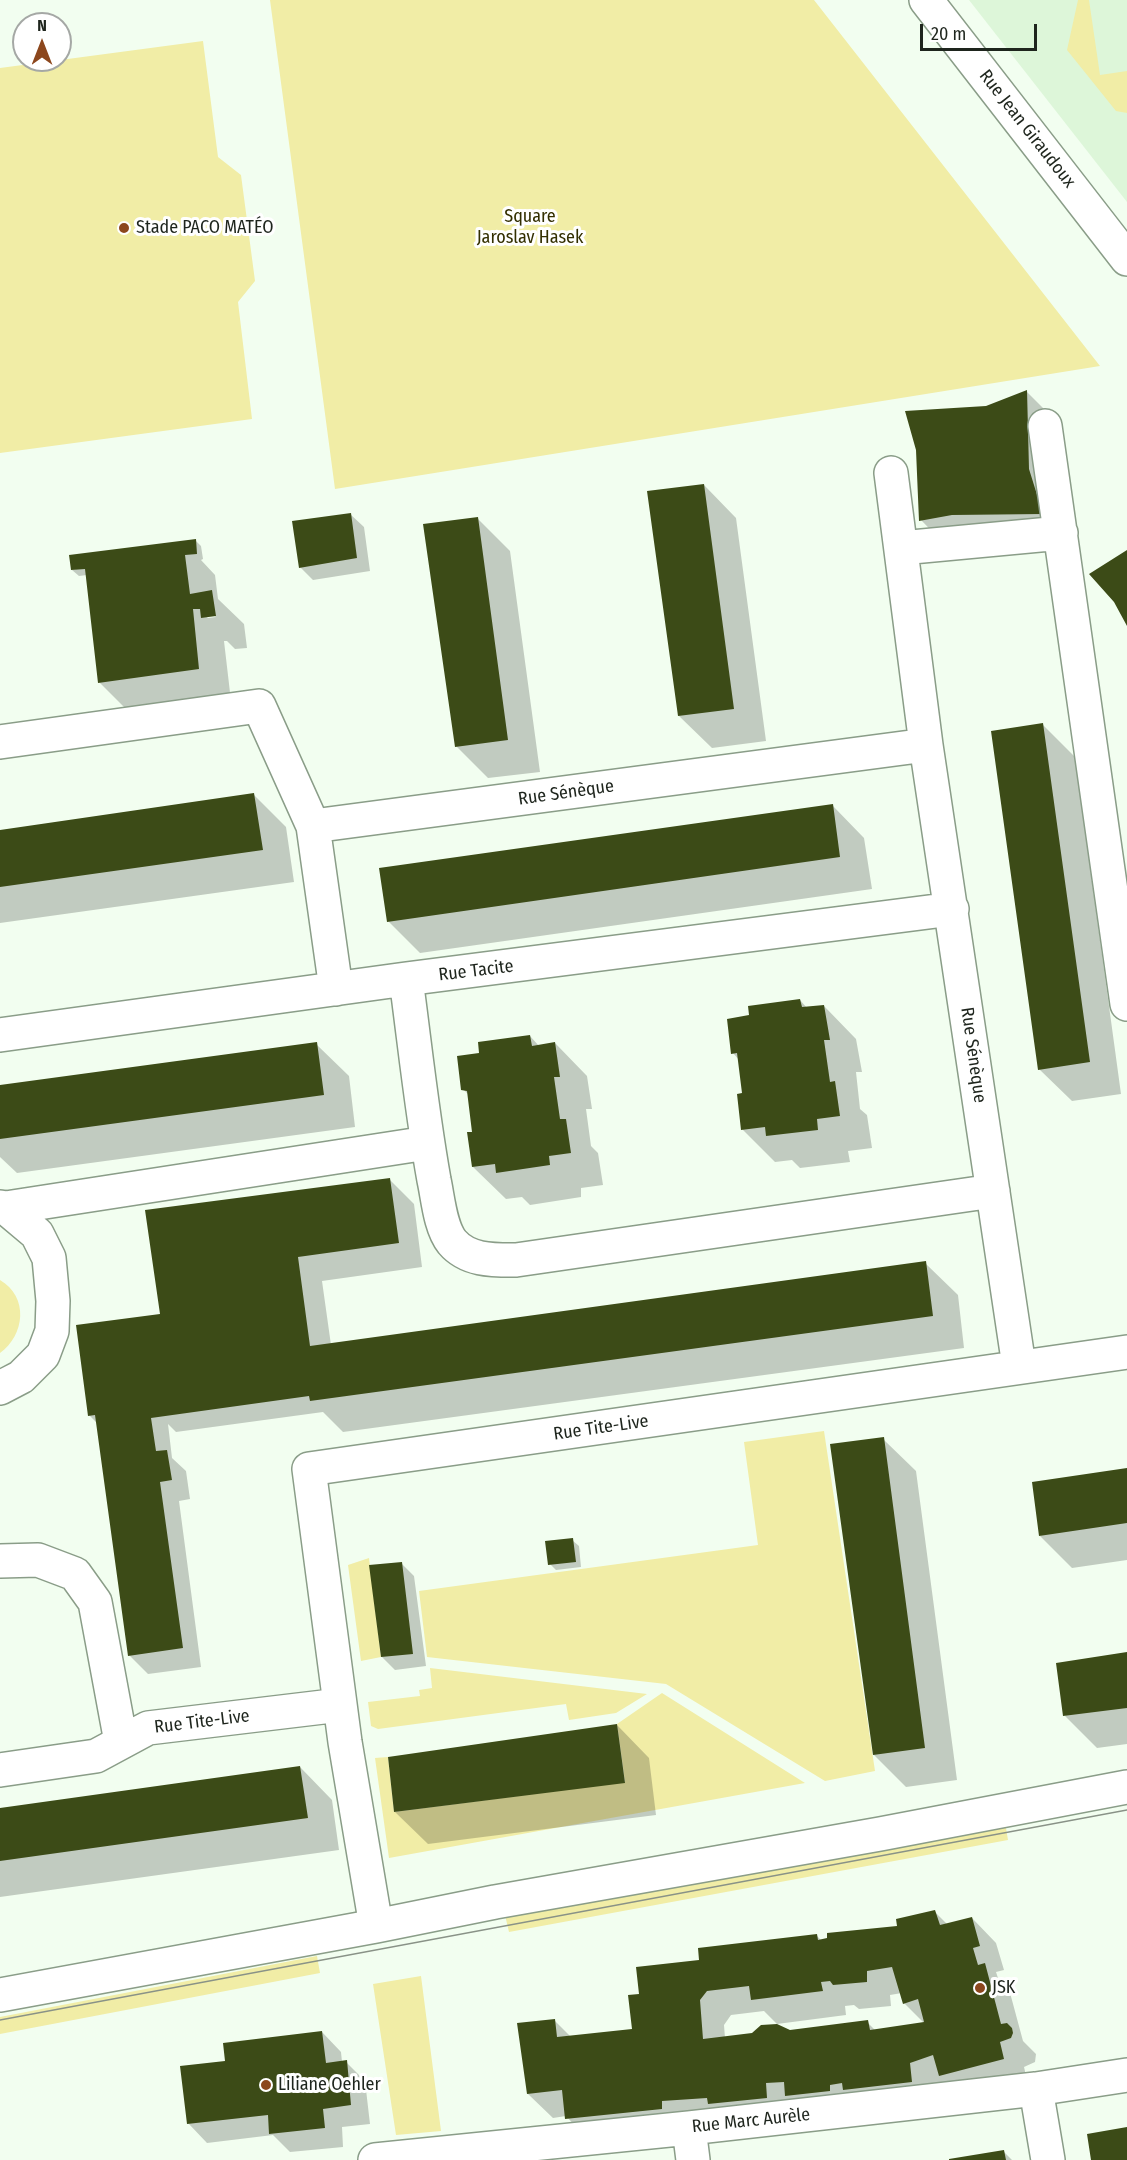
<!DOCTYPE html>
<meta charset="utf-8">
<style>
body{margin:0}
#map{position:relative;width:1127px;height:2160px;overflow:hidden;background:#f2fef0;font-family:"Fira Sans Condensed",sans-serif}
canvas{display:block}
.north{position:absolute;left:12px;top:12px;width:60px;height:60px;box-sizing:border-box;background:#fff;border:2px solid #a5a8a5;border-radius:50%;rotate:0deg;font-size:16px;font-weight:700;line-height:24px;text-align:center;color:#1e251d}
.north::after{content:'';display:block;margin:auto;width:21px;height:27px;background:#8c471d;clip-path:polygon(50% 0,100% 100%,50% 72%,0 100%)}
.scale{position:absolute;left:920px;top:24px;width:117px;height:27px;box-sizing:border-box;border:3px solid #1e251d;border-top:0;padding-left:8px;font-size:18px;line-height:21px;white-space:nowrap;color:#1e251d;-webkit-text-stroke:4px #fff;paint-order:stroke}
</style>
<div id="map">
<canvas width="1127" height="2160"></canvas>
<div class="north">N</div>
<div class="scale">20 m</div>
</div>
<script>
const ctx = document.querySelector('canvas').getContext('2d');
ctx.lineJoin = 'round';
function paint(path, color) { ctx.fillStyle = color; ctx.fill(path, 'evenodd'); }
function trace(path, color, width, dash) { ctx.strokeStyle = color; ctx.lineWidth = width; ctx.lineCap = dash ? 'butt' : 'round'; ctx.setLineDash(dash || []); ctx.stroke(path); }
function drawText(font, color, halo, rows, align = 'center') {
  ctx.font = font + ' "Fira Sans Condensed",sans-serif'; ctx.lineWidth = 6; ctx.setLineDash([]); ctx.textBaseline = 'middle'; ctx.strokeStyle = halo; ctx.fillStyle = color; for (const [text, x, y, turn = 0] of rows) {
    ctx.save(); ctx.translate(x, y); ctx.rotate((+turn || 0) * Math.PI / 180); ctx.textAlign = isNaN(turn) ? turn : align; if (halo) ctx.strokeText(text, 0, 0); ctx.fillText(text, 0, 0); ctx.restore();
  }
}
paint(new Path2D(`
 M969,0H1127V202Z`), '#ddf6d9');
paint(new Path2D(`
 M270,0H814L1100,366L335,489Z
 M1078,0H1089L1100,75L1127,71V113L1116,111L1067,50Z
 M203,41L218,157L241,175L255,281L238,302L252,419L0,453V68Z
 M0,1280C29,1297 25,1335 0,1353Z
 M824,1431L875,1771L825,1781L666,1684L427,1657L419,1591L758,1545L744,1442Z
 M369,1558L381,1657L361,1661L348,1565Z
 M430,1668L647,1694L616,1713L569,1720L566,1704L378,1729L371,1726L368,1702L420,1696L419,1690L432,1688Z
 M662,1693L805,1783L389,1858L375,1758L388,1757L394,1812L625,1782L617,1724Z
 M1005,1822L1008,1840L509,1932L505,1915Z
 M317,1956L320,1973L0,2034V2017Z
 M421,1976L441,2131L396,2135L373,1984Z`), '#f1eda6');
paint(new Path2D(`
 M1027,392L1059,424L1074,546L953,553L921,520L986,408Z
 M704,485L736,518L766,741L712,748L679,716Z
 M350,514L364,527L370,571L313,580L300,567Z
 M477,518L510,551L540,772L488,778L456,746Z
 M195,540L201,546L203,559L201,560L215,575L218,599L244,624L247,648L235,649L227,641H224L231,701L132,715L99,682L87,575L79,576L72,570ZM213,615L216,617L208,618L205,616Z
 M1043,725L1075,757L1121,1094L1072,1101L1039,1069Z
 M254,795L286,827L294,882L0,923V831Z
 M832,805L864,838L872,889L420,953L388,921Z
 M800,1000L807,1008L824,1006L856,1039L862,1072H856L860,1109L867,1115L872,1148L848,1151L850,1162L800,1168L792,1160L775,1162L743,1130L744,1095L739,1060L733,1053L751,1016Z
 M530,1036L539,1046L555,1043L587,1076L592,1109H586L591,1146L598,1153L603,1185L581,1188V1197L530,1205L522,1197L506,1199L473,1167L474,1134L469,1095L463,1089L481,1054Z
 M316,1044L349,1076L355,1127L17,1173L0,1157V1087Z
 M389,1179L414,1204L422,1267L322,1281L331,1345L925,1263L958,1295L964,1348L343,1432L323,1412L176,1432L168,1424L172,1458L186,1471L190,1499L179,1501L201,1667L148,1674L129,1655L98,1424L89,1415L162,1315Z
 M883,1439L916,1471L957,1780L906,1787L874,1755Z
 M1127,1470V1560L1072,1568L1040,1536Z
 M572,1540L579,1546L581,1567L556,1570L550,1564Z
 M401,1563L414,1576L426,1666L395,1670L382,1657Z
 M1127,1654V1744L1097,1748L1065,1716Z
 M617,1725L649,1758L656,1815L428,1844L395,1812Z
 M300,1767L332,1800L339,1850L0,1897V1809Z
 M934,1911L948,1925L972,1918L996,1943L1004,1970L996,1972L998,1978L1009,1989L1023,2041L1036,2054L1035,2062L1024,2067L1028,2084L965,2099L948,2082L934,2087L591,2143L566,2116L553,2118L528,2094L555,2021L571,2037L633,2030L640,1995L701,1961L817,1936L822,1941L899,1927ZM902,1993L904,2003L925,2024L876,2031L867,2022L725,2038L724,2025L731,2015L764,2011L777,2024L846,2015L845,2006L854,2005L859,2009L891,2006L890,1995Z
 M322,2032L341,2052L342,2062H346L365,2081L370,2124L342,2127L343,2147L290,2152L273,2135L207,2143L188,2123L227,2062Z
 M1004,2152L1012,2160H950Z`), '#0003');
paint(new Path2D(`
 M1027,390L1029,469L1043,514L952,515L919,521L916,450L905,411L986,406Z
 M704,484L734,709L678,716L647,491Z
 M351,513L357,558L299,568L292,521Z
 M478,517L508,740L455,747L423,524Z
 M196,539L197,554L185,555L190,594L212,590L216,616L201,618L200,609H193L199,669L98,683L85,569L71,570L69,555Z
 M1127,550V626L1114,602L1089,574Z
 M1043,723L1090,1062L1038,1070L991,731Z
 M254,793L263,850L0,887V830Z
 M833,804L840,857L387,922L379,868Z
 M800,999L802,1007L824,1005L830,1040H824L830,1082L835,1081L840,1116L817,1119L818,1130L766,1136L765,1127L741,1130L737,1094L742,1093L737,1053L731,1054L727,1019L749,1015L748,1006Z
 M530,1035L532,1046L555,1042L560,1077H554L560,1119H566L571,1153L549,1156L550,1165L496,1173L495,1164L472,1167L467,1132H472L467,1091L461,1090L457,1056L479,1053L478,1042Z
 M317,1042L324,1095L0,1139V1085Z
 M390,1178L399,1243L298,1257L310,1346L926,1261L933,1316L310,1401L309,1396L151,1418L156,1451L167,1450L172,1480L160,1482L183,1648L128,1656L95,1415L88,1416L76,1325L160,1314L145,1210Z
 M884,1437L925,1748L873,1755L830,1444Z
 M1127,1468V1523L1039,1536L1032,1482Z
 M573,1538L576,1562L548,1565L545,1541Z
 M402,1562L413,1654L381,1657L369,1565Z
 M1127,1652V1708L1063,1716L1056,1663Z
 M617,1724L625,1783L394,1812L388,1757Z
 M300,1766L308,1818L0,1861V1808Z
 M935,1910L940,1925L972,1917L980,1946L973,1948L978,1965L985,1963L1001,2024L1007,2023L1012,2028L1013,2033L1011,2038L1000,2042L1004,2059L939,2076L933,2055L910,2063L912,2082L843,2090L842,2083L830,2085V2091L785,2096L784,2082L766,2083L767,2098L708,2104L707,2098L662,2101V2109L565,2119L562,2090L527,2094L517,2023L555,2019L557,2037L632,2029L628,1995L639,1994L636,1967L699,1960L698,1948L817,1934L818,1940L827,1938V1933L897,1926L896,1919ZM892,1967L903,2004L918,1999L924,2022L870,2030L868,2020L790,2030L777,2024L761,2025L752,2033L703,2039L700,2000L707,1991L749,1986L751,2000L823,1991L821,1982L830,1981L833,1985L867,1982V1971Z
 M322,2031L326,2063L347,2060L351,2105L323,2109L325,2128L269,2134L268,2115L187,2124L180,2066L225,2061L223,2043Z
 M1127,2127V2160H1091L1087,2134Z
 M1004,2150L1006,2160H949V2159Z`), '#3c4b17');
const minor = new Path2D(`
 M926,0L1127,259
 M1045,426L1127,1004
 M891,473L926,745L1019,1366
 M901,548L1061,533
 M0,742L259,706L313,826L336,989
 M313,826L926,745
 M406,979C415,1046 422,1114 434,1180C438,1198 440,1227 452,1242C468,1261 494,1260 516,1260L993,1191
 M0,1035L406,979L952,909
 M0,1207L6,1208L37,1234L49,1258L53,1301L52,1331L43,1355L21,1377L0,1388
 M6,1208L427,1143
 M0,1561L38,1560L75,1574L95,1602L121,1742
 M0,1770L96,1756L148,1728L340,1705
 M376,1926L345,1742L309,1469L1127,1352
 M0,1995L376,1926L495,1902L880,1834L1127,1787
 M1036,2089L1048,2160
 M689,2128L693,2160
 M375,2160L689,2128L1036,2089L1127,2075`);
trace(minor, '#8a9d88', 36);
trace(minor, '#fff', 33);
trace(new Path2D(`
 M0,2020L1127,1810`), '#899287', 1.5);
for (const [x, y, r, color] of [
 [124,228,6,"#8c471d"],
 [980,1988,6,"#8c471d"],
 [266,2085,6,"#8c471d"]
]) { const dot = new Path2D(); dot.arc(x, y, r, 0, 2 * Math.PI); ctx.fillStyle = color; ctx.fill(dot); trace(dot, '#fff', 2); }
drawText('18px', '#1e251d', '#fff', [
 ["Rue Jean Giraudoux",1027,129,52],
 ["Rue Sénèque",566,793,-8],
 ["Rue Tacite",476,971,-7],
 ["Rue Sénèque",973,1055,82],
 ["Rue Tite-Live",601,1428,-8],
 ["Rue Tite-Live",202,1722,-7],
 ["Rue Marc Aurèle",751,2121,-6]
]);
drawText('18px', '#332f00', '#fff', [
 ["Square",530,217],
 ["Jaroslav Hasek",530,238]
]);
drawText('18px', '#1e251d', '#fff', [
 ["Stade PACO MATÉO",136,228],
 ["JSK",992,1988],
 ["Liliane Oehler",278,2085]
], 'left');
</script>
